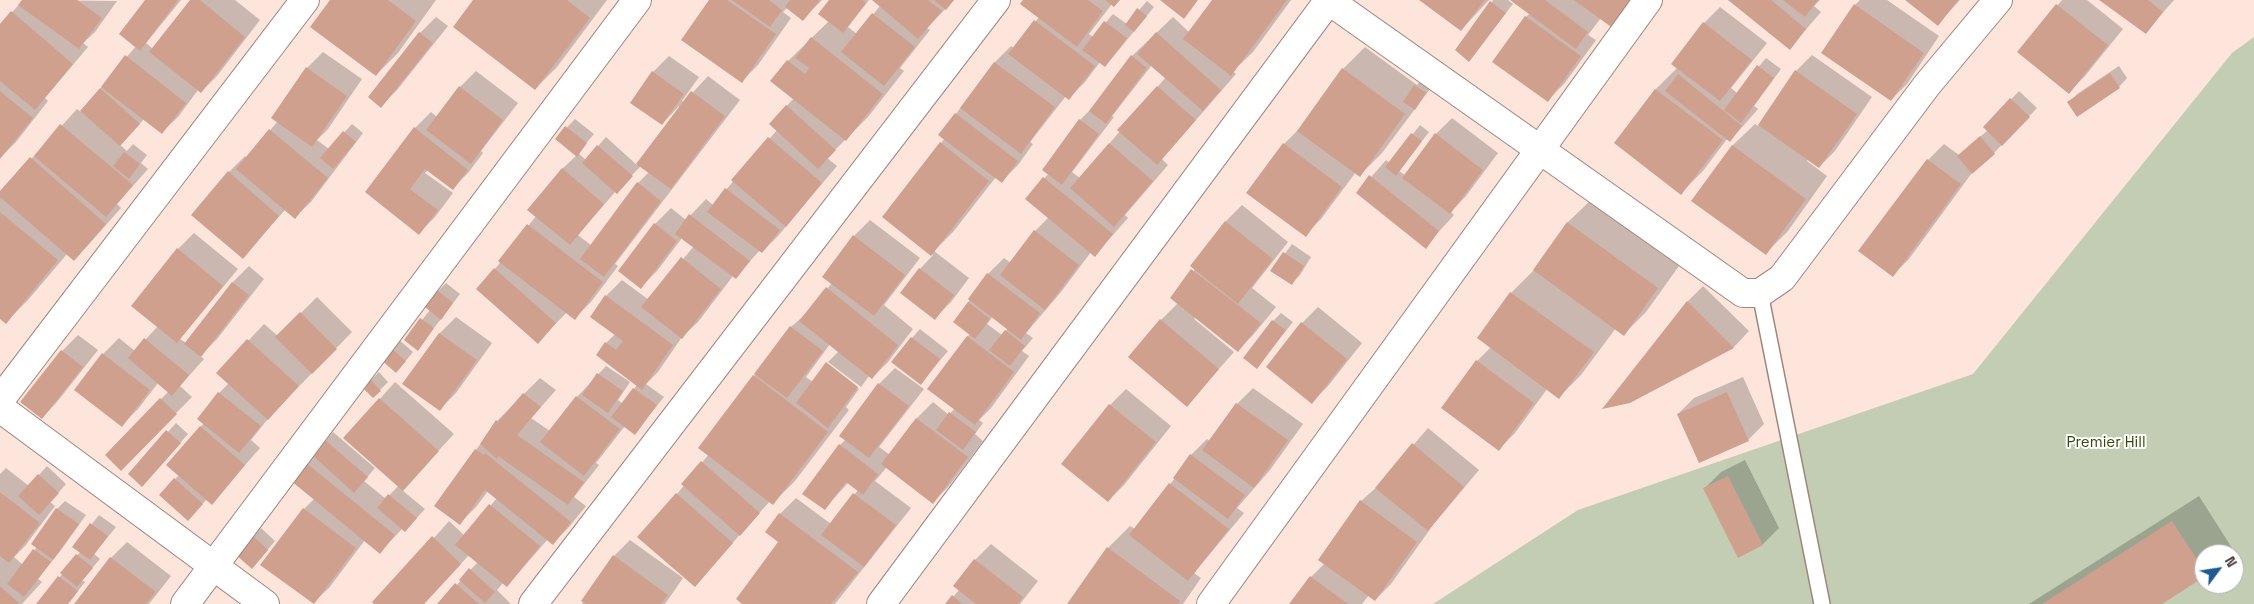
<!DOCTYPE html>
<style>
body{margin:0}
#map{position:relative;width:2254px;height:604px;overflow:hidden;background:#fde5dc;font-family:"Space Grotesk",sans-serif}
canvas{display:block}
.north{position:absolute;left:2194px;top:544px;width:50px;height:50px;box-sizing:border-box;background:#fff;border:1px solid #b5b0ae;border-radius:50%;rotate:59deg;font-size:14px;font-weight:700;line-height:20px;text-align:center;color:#453935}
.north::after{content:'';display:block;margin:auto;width:18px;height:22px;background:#205a92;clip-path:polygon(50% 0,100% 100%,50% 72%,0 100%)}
</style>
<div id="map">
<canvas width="2254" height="604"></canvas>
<div class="north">N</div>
</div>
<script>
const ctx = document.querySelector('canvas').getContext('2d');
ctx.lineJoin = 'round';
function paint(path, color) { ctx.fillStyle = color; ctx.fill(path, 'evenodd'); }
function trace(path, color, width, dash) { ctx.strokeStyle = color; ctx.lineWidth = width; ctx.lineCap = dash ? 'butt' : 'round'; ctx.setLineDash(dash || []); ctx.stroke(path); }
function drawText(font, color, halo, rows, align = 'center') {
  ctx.font = font + ' "Space Grotesk",sans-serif'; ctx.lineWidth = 4; ctx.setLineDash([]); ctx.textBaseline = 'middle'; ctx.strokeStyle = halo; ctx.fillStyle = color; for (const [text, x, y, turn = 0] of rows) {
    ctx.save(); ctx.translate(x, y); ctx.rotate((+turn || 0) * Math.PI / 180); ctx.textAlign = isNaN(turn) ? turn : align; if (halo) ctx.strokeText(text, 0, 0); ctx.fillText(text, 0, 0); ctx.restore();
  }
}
paint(new Path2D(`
 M2254,37V604H1433L1578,510L1973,374L2232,53ZM2204,554H2234V584H2204Z`), '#c2cdb3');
paint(new Path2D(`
 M23,0L117,1L95,32L83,43L88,47L45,98L48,101L16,142L0,158V26Z
 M146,0H181L146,43L153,49L191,0H235L260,20L217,76L201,92L198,90L178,117L162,132L144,119L120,145L127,151L133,144L147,155L141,163L148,169L117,204L121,208L89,244L74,260L67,254L28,300L6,322L0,317V193L77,109L81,112L136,46Z
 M332,0H436L398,53L376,75Z
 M475,0H607L557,67L535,89Z
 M710,0H822L803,19L788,7L783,12L791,18L758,65L742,81Z
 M831,0H869L848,27L857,34L880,6L873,0H954L927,28L930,30L900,68L904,71L868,117L827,158L837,166L778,236L762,252L760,250L736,277L733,276L698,322L682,337L658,372L646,384L664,397L635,433L625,426L596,463L599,465L574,497L586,506L569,527L553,543L548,539L507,586L503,583L497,590L511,604H439L478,562L469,555L424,604H376L449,521L465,536L497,498L488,491L476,507L460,523L436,505L497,421L540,378L556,390L531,418L550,431L577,397L606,366L630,382L618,400L623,404L637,385L606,343L615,334L606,296L622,280L649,300L694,246L682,238L657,271L641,287L655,224L671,208L686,220L706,199L713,205L777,130L770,124L794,98L788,61L829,21Z
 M1024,0H1119L1112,4L1089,34L1093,37L1113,14L1127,24L1147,1L1154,7L1113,57L1105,65L1100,62L1085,82L1069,98L1066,96L1030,142L1033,144L1018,165L1002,181L996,177L953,232L934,251L969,278L951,302L935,318L920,269L933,255L883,217L945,138L940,135L995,62L1011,46L1014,48L1039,17Z
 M1213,0H1291L1253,52L1233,71L1236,74L1162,159L1168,165L1125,215L1128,218L1095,255L1091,252L1061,292L1026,333L1033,338L1022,351L1029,356L991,408L979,420L983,423L975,434L983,441L949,486L933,502L887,467L875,481L911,508L835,604H744L780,541L767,532L780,514L796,498L831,524L858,490L848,483L824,509L840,445L846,439L841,435L879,384L895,368L924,389L879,447L890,455L917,418L933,402L949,415L955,408L967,337L970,334L954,322L988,274L1004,258L1011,263L1035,231L1049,217L1027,199L1049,173L1080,120L1096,104L1132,56L1173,17L1189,32ZM1152,65L1166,77L1080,178L1072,172L1114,117L1112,116ZM993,316L1008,328L1002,335L987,324Z
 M1421,0H1489L1461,30Z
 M1493,0H1508L1513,4L1469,60Z
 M1512,0H1638L1601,18L1588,35L1596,40L1564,84L1548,100L1526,17L1530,13Z
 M1730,0H1820L1814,6L1821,12L1790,48Z
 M1860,0H1887L1939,36L1907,84L1891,100L1855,5Z
 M1907,0H1960L1938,24Z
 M2062,0H2087L2123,29L2085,76L2069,92L2019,52Z
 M2102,0H2174L2146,32Z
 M1720,7L1767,43L1731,88L1737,93L1766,58L1781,69L1754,106L1758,109L1745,124L1730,140L1727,139L1703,171L1681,193L1616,143L1656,89L1678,67L1704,23Z
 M436,17L448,26L397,90L381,106L420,33Z
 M1365,47L1417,85L1423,78L1433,85L1382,153L1360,175L1356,172L1321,219L1305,235L1248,193L1284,144L1300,128L1343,69Z
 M323,52L362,79L328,129L317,140L329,149L352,124L363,133L311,202L295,217L285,210L243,257L229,172L245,156L247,158L278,121L273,118L307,68Z
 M1812,55L1872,97L1835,151L1819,167L1808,159L1807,161L1827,176L1788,231L1766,253L1693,201L1733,145L1755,124L1758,126L1796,71Z
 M669,56L699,77L682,101L684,102L708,76L740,100L615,264L618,266L591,302L575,318L567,312L538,342L495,269L536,216L562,169L577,155L556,139L575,119L594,134L578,153L586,160L606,137L637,165L680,107L679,106L662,124L653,72ZM641,166L649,172L638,183L592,246L578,235L616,191Z
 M2119,66L2127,78L2119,87L2069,103L2077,94Z
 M476,71L518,103L481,151L483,153L468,173L452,189L428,170L425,173L453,193L435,217L419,233L367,192L415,128L431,112L437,117L460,87Z
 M2019,91L2037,108L1994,153L1974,170L1909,259L1893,275L1928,160L1944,144L1959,155L1988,130L1985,127Z
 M1452,118L1498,153L1466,196L1451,212L1454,215L1425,247L1358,192L1386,160L1390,163L1420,125L1429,132L1399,171L1405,175L1436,134Z
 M1590,201L1679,266L1646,312L1624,334L1616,328L1581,375L1559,397L1547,389L1515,433L1499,449L1477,361L1491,347L1478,338L1511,293L1533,271L1568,222Z
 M1242,205L1288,242L1252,288L1276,307L1254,334L1238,350L1196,317L1194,319L1234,352L1187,405L1161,320L1178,303L1195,268L1192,265L1226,221Z
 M870,220L920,258L884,305L913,329L888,362L872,378L869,376L861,387L828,362L839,351L830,344L806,377L813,382L827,363V365L859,389L846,407L849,410L795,481L773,503L770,501L695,585L677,494L709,454L754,376L791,327L808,312L832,283L824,277L854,236Z
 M194,233L238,269L180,339L186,343L233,282L249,266L264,279L217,339L200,356L204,359L180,386L192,397L121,469L106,455L169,391L158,383L138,409L122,425L103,354L119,338L135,351L158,326L178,249Z
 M1292,244L1311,257L1300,275L1292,283L1272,271Z
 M446,283L460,294L418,349L406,340L430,310L438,291Z
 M1703,286L1749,331L1734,347L1630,402L1605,407L1688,301Z
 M317,297L352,332L271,415L251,440L260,448L212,503L207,499L196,511L160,495L179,475L168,465L204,423L219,393L229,383L218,373L264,324L278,336Z
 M1318,307L1362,343L1328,386L1312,402L1302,323Z
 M1281,313L1293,322L1257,367L1273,321Z
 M456,317L492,343L456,393L440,409L404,384L440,333Z
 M920,329L948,351L921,383L912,338Z
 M78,335L98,350L57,402L42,418L22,402L62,351Z
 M398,339L413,352L404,363L381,358Z
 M379,372L388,382L380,390L364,387Z
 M1743,377L1764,424L1748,440L1678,414L1694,398Z
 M395,382L454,434L402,490L425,509L413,522L405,530L403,528L380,552L365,540L329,588L313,603L262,565L304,509L314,499L292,480L333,432L375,468L364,481L386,499L399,485L345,438Z
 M1253,388L1303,424L1270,470L1237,508L1244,513L1194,573L1201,578L1183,604H1068L1108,548L1130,526L1135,529L1175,478L1191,455L1207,439L1210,441L1237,404Z
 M1126,389L1171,426L1124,485L1108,501L1110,405Z
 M176,423L188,434L150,477L130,474Z
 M1428,428L1479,470L1433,525L1391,584L1375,600L1369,595L1362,604H1291L1311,577L1325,563L1361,501L1378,486Z
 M1745,460L1779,528L1763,544L1739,556L1705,488L1721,472Z
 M47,466L66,484L50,502L55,506L25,546L14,557L23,565L37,547L57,509L65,501L86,515L61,550L38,579L42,582L22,604H0V474L6,468L29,486Z
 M2199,496L2232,548L2227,554H2204V576L2160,604H2029Z
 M99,515L116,527L94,554L100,559L82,580L85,582L68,604H38L80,552L74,547Z
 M261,528L275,541L260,559L252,536Z
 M630,540L683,578L665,604H582L614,556Z
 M127,542L171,576L149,604H75L111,558Z
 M991,544L1038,581L1020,604H947L959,590L955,586L975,560Z`), '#0003');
paint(new Path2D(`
 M22,0H77L102,18L79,49L18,5Z
 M145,0H178L140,51L119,34Z
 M190,0H200L245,37L201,93L149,52Z
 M330,0H388L416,21L376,76L310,27Z
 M473,0H567L590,18L535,90L453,27Z
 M709,0H727L776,34L742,83L681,40Z
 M732,0H769L782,10L770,27Z
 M790,0H820L803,21L785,7Z
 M829,0H862L866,3L843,33L818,14Z
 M872,0H928L942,11L918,39Z
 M934,0H954L946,10Z
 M1023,0H1088L1103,11L1077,47L1020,4Z
 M1105,0H1120L1114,7Z
 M1160,0H1198L1184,19Z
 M1212,0H1287L1231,76L1183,39Z
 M1419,0H1485L1461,31Z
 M1510,0H1545L1588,32L1576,49Z
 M1574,0H1635L1614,29Z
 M1728,0H1771L1806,29L1790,50Z
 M1783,0H1818L1805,17Z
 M1905,0H1958L1938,26Z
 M2099,0H2148L2163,12L2146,34Z
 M1490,1L1506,13L1469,62L1455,50Z
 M1854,4L1924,53L1891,101L1821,53Z
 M2056,4L2108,45L2069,94L2017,52Z
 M1137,8L1147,16L1134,32L1125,25Z
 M11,11L73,64L35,110L0,81V24Z
 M872,13L915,47L884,86L841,52Z
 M1525,16L1581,56L1548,102L1492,62Z
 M1034,20L1095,66L1069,100L1008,54Z
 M1104,21L1127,38L1105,67L1082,50Z
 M1703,22L1752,60L1720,101L1671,64Z
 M419,32L433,43L381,108L368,97Z
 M1156,32L1221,90L1203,111L1137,54Z
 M811,37L883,94L846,141L770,81L787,60L805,74L809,68L795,58Z
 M125,55L186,103L162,134L101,87Z
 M1131,55L1147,68L1106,124L1089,111Z
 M994,62L1055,107L1021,154L960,108Z
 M1757,65L1774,78L1741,123L1724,110Z
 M306,67L347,96L312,147L271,118Z
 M1342,68L1405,114L1360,177L1297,131Z
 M1795,70L1857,114L1819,168L1758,125Z
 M652,71L684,94L662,125L630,103Z
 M2110,73L2120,88L2077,117L2067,102Z
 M1678,74L1742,126L1730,142L1665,91Z
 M1414,85L1426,93L1415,110L1403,102Z
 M459,86L503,120L471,164L426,130Z
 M1157,86L1196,120L1157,165L1117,130Z
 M100,88L140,124L120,146L80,111Z
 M1655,89L1723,140L1681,195L1614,143Z
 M0,91L33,118L0,159Z
 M691,91L725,116L671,189L636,164Z
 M2010,98L2030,117L2002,146L1983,127Z
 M786,105L836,150L818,169L769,124Z
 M955,113L1018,161L1002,183L938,135Z
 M1079,119L1099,134L1062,185L1042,170Z
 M60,124L133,185L106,217L34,156Z
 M565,126L587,143L577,157L555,139Z
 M414,127L468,170L453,190L425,169L410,189L438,210L419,235L365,192Z
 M269,129L328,178L295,219L236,169Z
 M343,131L356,142L333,169L320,158Z
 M1411,133L1422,141L1396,176L1385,167Z
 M1435,133L1483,170L1450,214L1402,178Z
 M1980,136L1995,154L1972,174L1957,156Z
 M768,137L822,183L786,227L731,180Z
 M940,142L989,181L931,256L882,217Z
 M1109,143L1153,181L1114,227L1070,188Z
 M1283,143L1342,187L1306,237L1246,193Z
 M597,145L633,176L617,194L582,163Z
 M1732,145L1806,199L1766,255L1691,201Z
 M124,152L140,164L129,179L113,166Z
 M30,157L106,224L74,261L0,197V191Z
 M1927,159L1961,184L1893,277L1858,251Z
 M562,168L604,204L570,245L527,210Z
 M228,171L279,216L243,259L191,215Z
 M1369,175L1439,231L1426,249L1356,193Z
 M1043,177L1113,234L1095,257L1025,199Z
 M637,182L661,201L604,277L580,259Z
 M725,188L780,230L762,253L707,212Z
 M0,212L58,260L6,324L0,319Z
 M689,214L750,261L736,279L675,234Z
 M1225,221L1273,259L1238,304L1190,266Z
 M1567,222L1658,288L1624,336L1533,270Z
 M654,223L677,241L641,289L618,271Z
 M527,224L603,282L575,320L498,261Z
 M1034,230L1079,265L1045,310L1000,275Z
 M853,235L905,275L874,316L822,277Z
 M177,248L223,286L177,343L131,306Z
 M1283,252L1304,266L1292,285L1270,271Z
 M681,257L721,289L682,339L641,307Z
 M494,268L556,323L538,344L476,289Z
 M919,268L954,295L935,320L900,293Z
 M1191,269L1261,323L1238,352L1170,298Z
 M987,273L1040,313L1021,340L968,299Z
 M232,282L249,295L201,357L184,344Z
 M826,287L898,345L872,379L799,321Z
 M437,290L453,303L441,320L425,307Z
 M1510,292L1594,352L1559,399L1477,338Z
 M605,295L673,345L642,390L596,355L605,342L616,350L623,341L590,317Z
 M1687,301L1734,348L1630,403L1602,409Z
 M968,302L990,319L975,339L953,322Z
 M300,312L337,349L312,374L275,337Z
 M420,318L434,328L418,351L404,340Z
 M1160,319L1219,369L1187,407L1128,357Z
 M1272,320L1286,330L1257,369L1243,358Z
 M1301,322L1347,359L1312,404L1266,367Z
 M790,326L823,351L787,398L754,374Z
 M1005,330L1025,346L1010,366L989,350Z
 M439,333L477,360L440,411L402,384Z
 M967,336L1014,372L975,425L927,389Z
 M911,337L940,359L921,385L891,362Z
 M144,338L189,375L172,396L128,358Z
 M247,339L299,386L268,420L216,373Z
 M389,346L406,361L396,373L379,358Z
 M61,350L83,367L42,419L20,402Z
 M102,353L150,390L122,427L74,390Z
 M1476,360L1534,403L1499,451L1441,408Z
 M826,362L858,387L828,428L796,403Z
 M597,373L623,391L608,413L582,395Z
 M753,375L828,432L773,505L698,448Z
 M370,379L381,391L373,398L362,387Z
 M878,383L909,406L869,458L839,436Z
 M633,388L657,405L635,435L611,417Z
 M218,392L261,426L239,453L197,419Z
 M1727,392L1749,441L1699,463L1677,414Z
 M523,393L541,407L517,435L584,482L568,505L498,456L497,459L480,444L496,420L498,422Z
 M576,396L620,429L584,476L540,442Z
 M160,398L177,414L121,471L105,455Z
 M379,398L439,451L403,491L343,438Z
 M1236,403L1288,440L1254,488L1202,450Z
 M1109,404L1156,442L1108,502L1061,464Z
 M949,412L976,432L963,450L936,430Z
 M916,418L968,457L933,504L881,464Z
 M200,426L245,465L212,505L166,465Z
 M166,430L181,443L142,487L128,474Z
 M324,439L368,477L354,493L311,454Z
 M1412,443L1464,487L1428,531L1375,488Z
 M839,444L878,474L863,495L846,482L825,510L802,494Z
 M475,449L484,455L485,453L571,522L553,545L485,490L460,525L434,506Z
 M1190,454L1245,495L1228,519L1173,478Z
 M701,461L760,513L740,536L681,484Z
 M305,462L395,535L380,554L290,480Z
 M38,474L59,493L39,515L18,496Z
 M1728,476L1763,545L1738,558L1703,488Z
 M174,478L203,504L188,521L159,495Z
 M1169,483L1229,529L1188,581L1129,535Z
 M0,492L40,523L9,563L0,556Z
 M676,493L733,543L695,587L637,537Z
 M853,493L896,525L864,567L821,535Z
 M388,494L417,518L405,532L377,508Z
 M1360,500L1417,542L1375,601L1318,560Z
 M489,504L540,546L507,587L455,545Z
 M56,508L79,524L53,560L31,544Z
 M303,508L356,548L314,604L260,565Z
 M779,513L858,572L831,604H742L736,599L778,542L765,532Z
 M2172,521L2204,570V577L2162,604H2042Z
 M90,523L108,536L90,560L72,547Z
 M252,535L268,550L252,569L235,554Z
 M432,536L461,564L424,604H374L372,602Z
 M1107,547L1180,601L1178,604H1067Z
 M33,549L51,562L24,597L7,584Z
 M76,554L93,568L77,587L60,573Z
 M613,555L668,595L661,604H586L581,601Z
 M110,557L156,592L146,604H74Z
 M974,559L1023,597L1018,604H976L953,586Z
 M469,568L495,592L485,603L459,580Z
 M58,576L78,591L68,604H36Z
 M1310,576L1348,604H1289Z
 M455,583L479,604H437Z
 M0,586L20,604H0Z
 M952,595L962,604H945Z`), '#cfa08e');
const lane = new Path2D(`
 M1760,293L1822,604`);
const street = new Path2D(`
 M1328,0L1743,293H1760L1782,278L1927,85L1998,0
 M0,400L305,0
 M0,408L265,604
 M185,604L637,0
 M533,604L996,0
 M881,604L1329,0
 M1211,604L1648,0`);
trace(lane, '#a0857b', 18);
trace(street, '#a0857b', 30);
trace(lane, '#fff', 15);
trace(street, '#fff', 28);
drawText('15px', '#354803', '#fff', [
 ["Premier Hill",2106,443]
]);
</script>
